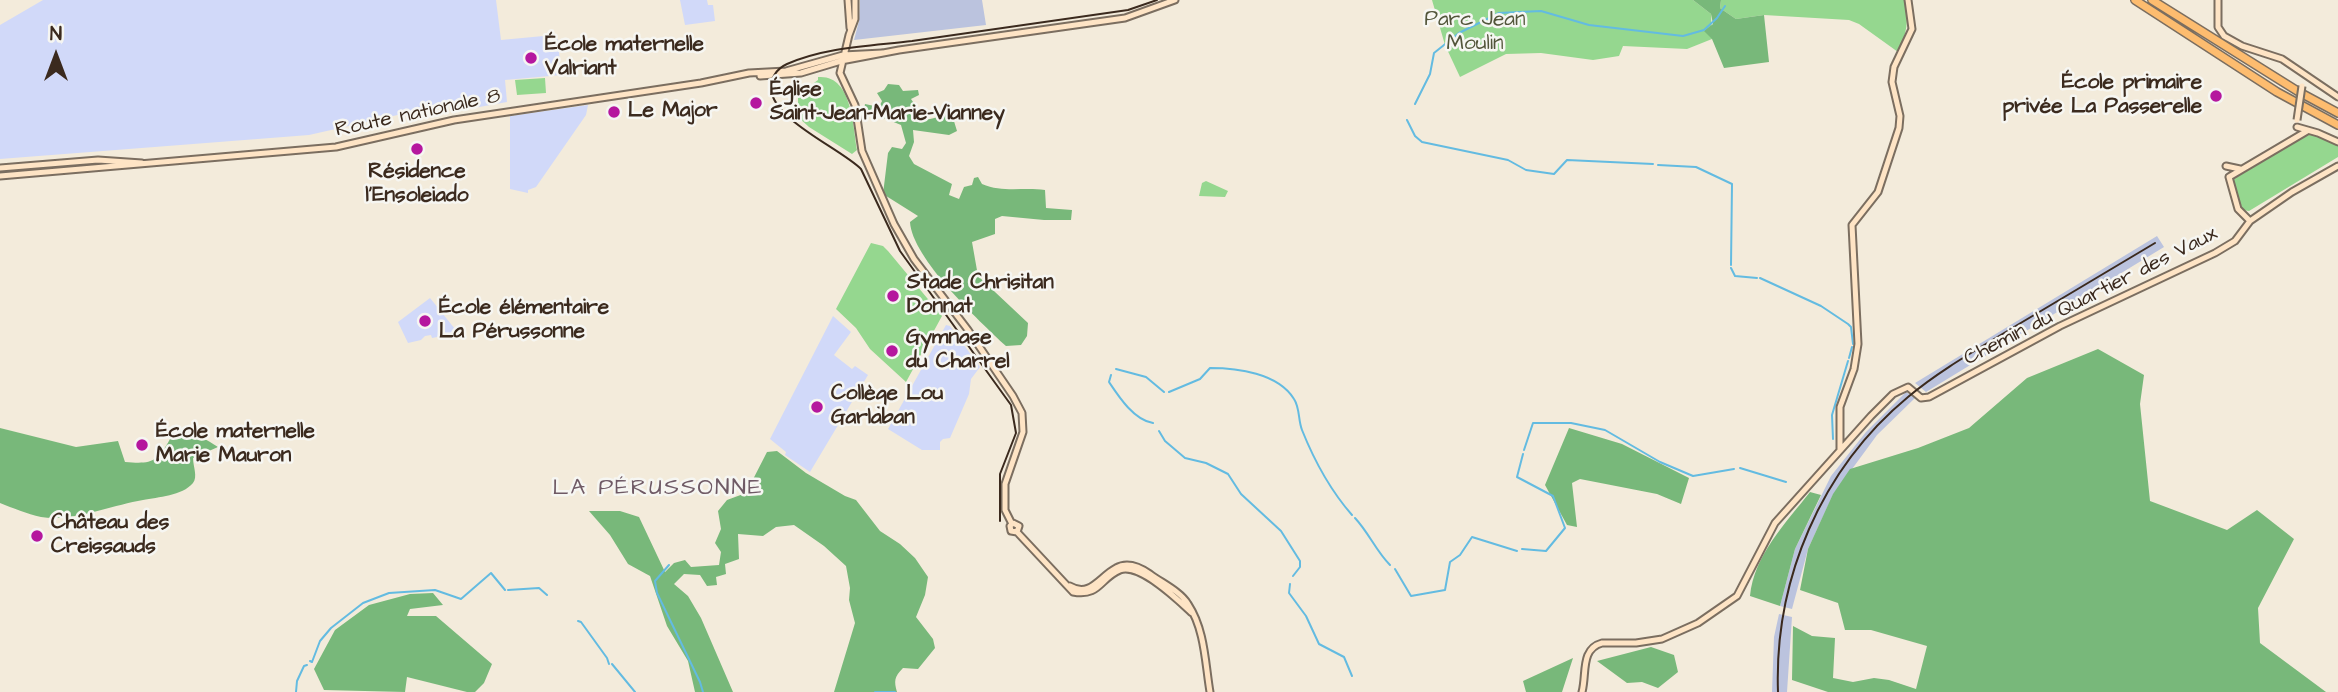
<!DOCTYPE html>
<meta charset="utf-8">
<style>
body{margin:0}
#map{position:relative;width:2338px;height:692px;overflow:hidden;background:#f3ebdb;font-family:"Architects Daughter",sans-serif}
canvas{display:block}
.north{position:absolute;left:21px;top:21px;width:70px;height:70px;-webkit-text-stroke:5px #f6f6f2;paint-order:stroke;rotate:0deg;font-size:19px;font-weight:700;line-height:28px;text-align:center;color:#3b2a1e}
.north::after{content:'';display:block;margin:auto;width:24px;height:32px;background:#3b2a1e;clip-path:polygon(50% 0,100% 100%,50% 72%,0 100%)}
</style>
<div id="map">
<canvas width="2338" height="692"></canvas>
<div class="north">N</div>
</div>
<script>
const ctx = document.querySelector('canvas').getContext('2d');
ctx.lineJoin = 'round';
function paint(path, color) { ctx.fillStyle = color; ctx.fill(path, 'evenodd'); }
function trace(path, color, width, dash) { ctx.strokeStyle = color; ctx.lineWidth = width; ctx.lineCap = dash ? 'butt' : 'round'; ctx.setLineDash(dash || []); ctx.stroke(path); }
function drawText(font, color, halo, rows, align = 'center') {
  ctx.font = font + ' "Architects Daughter",sans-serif'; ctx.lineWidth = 5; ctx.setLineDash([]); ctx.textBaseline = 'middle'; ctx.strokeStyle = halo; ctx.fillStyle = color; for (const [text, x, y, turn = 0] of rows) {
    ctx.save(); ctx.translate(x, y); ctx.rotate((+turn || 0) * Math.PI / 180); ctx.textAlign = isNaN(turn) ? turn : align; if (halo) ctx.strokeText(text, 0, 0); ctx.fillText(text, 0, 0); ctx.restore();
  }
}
paint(new Path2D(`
 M43,0H496L501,40L554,35L558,40L561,75L505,80L507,102L457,111L455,102L309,135L0,159V25Z
 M680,0H707L708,5H713L715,21L685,25Z
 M588,105L586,115L536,187L528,190V193L510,189V116Z
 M430,298L455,329L448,335L432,338L431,335L425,336L421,340L408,343L398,322Z
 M833,316L851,332L834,355L852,369L855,366L868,375L810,472L785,455L786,452L770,439Z
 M946,325L950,326L980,367L971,379L969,394L950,438L943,439L940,442V450H922L888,429Z`), '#d1d9f9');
paint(new Path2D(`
 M860,0H982L986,25L854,40L859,21Z
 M2157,236L2164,247L1926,392L1915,383Z
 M1906,392L1915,398L1877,435L1833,495L1808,549L1792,609L1780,606L1795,549L1831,476L1866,432Z
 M1779,614L1792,617L1787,692H1772L1774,637Z`), '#bbc3de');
paint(new Path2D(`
 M1432,0H1693L1711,14L1712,39L1687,49L1623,46L1619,56L1593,60L1541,53L1506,54L1460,77L1445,45Z
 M1721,0H1905C1909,20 1907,34 1898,52L1859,24L1849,20L1764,15L1736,19L1720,8Z
 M818,77C852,74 853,126 857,150L852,154L809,127L787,107V105H798V94H801L804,87L807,88L818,80Z
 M545,78L546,93L517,95L515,80Z
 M2313,134L2338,143V157L2249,211L2243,210L2235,190L2233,177L2301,137Z
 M1206,181L1228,191L1225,197L1199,196L1202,183Z
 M871,243L883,246L888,251L942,316L906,382L870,349L856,328L836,309Z`), '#95d78f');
paint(new Path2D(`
 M1693,0H1721L1720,8L1736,19L1764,15L1769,62L1724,68L1712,39L1704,31L1713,24L1711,14Z
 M888,84L899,85L903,91L918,90L919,95L911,99L917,108L920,119C926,121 942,117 946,112L953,118L957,131L949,135L913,130L914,142L909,156L914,164L952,184L949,195L959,199L964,187L972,185L974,178L978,177L982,184C1003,193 1023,187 1045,190L1046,208L1072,210L1071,220H1044L1002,216L995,219V234L972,242L978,276L1028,323L1027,336L1021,345L1006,346C979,321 912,258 910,222L918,216L883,194L888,153L892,147L902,149L906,143L901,125L864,110L865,104L879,107L882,101L877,93L884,90Z
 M2098,349L2144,375L2140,404L2150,501L2227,530L2257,510L2294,539L2258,608L2260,643L2326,692H1828L1792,680L1793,626L1812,636L1835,638L1833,678L1853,682L1874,678L1889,680L1916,689L1927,646L1871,630H1845L1838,603L1800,590L1808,549L1833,494L1850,469L1918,448L1969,428L2027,378Z
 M0,428L76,447L118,441L125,462C151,464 157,463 170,439C194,433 198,434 218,447L193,458C193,466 198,477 193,483C182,496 158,497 143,500C112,505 74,522 41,517C27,514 13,508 0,503Z
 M1569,428L1622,444L1689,478L1681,504L1657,494L1580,479L1572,483L1577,527L1567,525L1545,485Z
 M777,451L806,473L845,496L856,500L880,531L900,544L915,558L928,577L925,595L916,617L933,639L935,648L918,669L903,668C894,677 894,681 897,692H834L855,623L849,600L850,588L846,566L824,546L794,525L776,527L763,536L738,534L739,559L725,564L726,574L716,577L717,585L707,586L700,575L684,574L674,584L688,596L701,618L733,692H695L688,661L667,626L650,576L628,564L610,535L589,511H620L639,517L665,572L674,563L685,560L691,567L719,565L721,552L715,543L721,529L718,511L727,500L746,493L767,452Z
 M1810,492L1821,495L1795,549L1780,606L1750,596C1754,555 1786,523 1810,492Z
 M433,593L443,605L410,609L407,616H436L492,664L484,683L475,692H467L407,677L405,692L324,690L314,669L335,630L369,605L410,594Z
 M1651,647L1674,655L1678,672L1658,688L1642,682L1627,683L1597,661Z
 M1573,658L1562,692H1526L1523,681Z`), '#78b87a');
trace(new Path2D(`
 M1415,104L1430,74L1434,53L1459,33L1499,13L1541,11L1589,25L1683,36L1704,30L1717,18L1725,6
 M1407,120L1415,136L1422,142L1508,160L1526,170L1554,174L1567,160L1653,164
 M1658,165L1696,167L1732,184L1731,265
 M1731,268L1735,276L1757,278
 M1760,278L1821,306L1848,324L1851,327L1853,344
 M1849,358L1852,347
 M1116,369L1146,377L1164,392
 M1111,375L1109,382C1119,397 1134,420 1153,423
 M1169,392L1200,379L1210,368C1237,368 1278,373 1294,399C1300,408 1298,420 1302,430C1314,460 1331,491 1352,515
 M1159,431L1165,441L1185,458L1206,463L1228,474L1241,494L1281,531L1300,561V567L1293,576
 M1833,439L1832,415L1848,361
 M1524,450L1533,423H1571L1605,430L1660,462L1693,476L1734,469
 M1740,468L1786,482
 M1355,518C1369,533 1376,551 1390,565
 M1522,549L1546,551L1565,528L1553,496L1517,477L1523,454
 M669,565L655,581L657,593L700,682L703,692
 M1395,569L1411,596L1445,590L1450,562L1460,555L1472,537L1517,551
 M1290,584L1289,593L1306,616L1319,644L1344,657L1352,676
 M508,590L539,588L547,595
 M578,621L581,622L607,658L609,664
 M310,661L312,662L320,641L331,628L363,603L389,593L435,590L461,599L491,573L505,590
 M612,664L635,692
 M296,692L297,681L304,666L307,665
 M875,692H895`), '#63bbe1', 2);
const secondary = new Path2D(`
 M848,0L850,28
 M855,0V19L849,35L840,73L855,105L862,151L894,224L914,259L968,330L1013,396L1022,413L1023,432L1005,484V510L1012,524
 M2218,0V27L2224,36L2242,46L2282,59L2338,97
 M760,76L801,73L841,61L899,50L1125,18L1175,0
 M2297,127L2318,133L2338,142
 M2226,166L2240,169
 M0,168L98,160L142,163
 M0,176L336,147L454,120L701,83L749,73L786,71L843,55L882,53
 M2250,221L2238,209L2229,177L2307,131
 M1840,450V407L1854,369L1858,344L1852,225L1878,192L1899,128L1900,116L1892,82L1894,67L1912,29L1908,0
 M1017,532L1019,526L1013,523L1010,526L1011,531L1017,532L1073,592C1100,597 1100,578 1120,570C1140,563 1178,600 1192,613
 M1070,586C1090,598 1100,576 1116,568C1128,561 1140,567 1150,574C1162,583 1180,591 1188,604C1205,630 1205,662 1210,692
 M1582,692C1587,674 1580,649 1602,643H1636L1662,639L1698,623L1737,596L1775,523L1871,416L1893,394L1908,387L1921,398L1929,397L2060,326L2215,253L2235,241L2250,221L2292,192L2338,166`);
const highway = new Path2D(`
 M2135,0L2277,92L2338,125
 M2152,0L2299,92L2338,113`);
trace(secondary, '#7b6e60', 9);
trace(highway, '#7b6e60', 10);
trace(secondary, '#fee4c5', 5);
trace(highway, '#fdbc6f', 7);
trace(new Path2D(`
 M1000,521V474L1016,433L1011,405L900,251L861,169C841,149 775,121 771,90C770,79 776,69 787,64C826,47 870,46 912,41C984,31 1056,20 1128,10L1157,0`), '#3b2a1e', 2);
trace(new Path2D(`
 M1778,692C1774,580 1821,469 1908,397C1940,370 1978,349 2014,327C2061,299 2108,271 2155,243`), '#3b2a1e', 2);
const secondaryBridge = new Path2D(`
 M2297,120L2302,86`);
trace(secondaryBridge, '#7b6e60', 9, []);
trace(secondaryBridge, '#fee4c5', 5);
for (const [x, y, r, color] of [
 [531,58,7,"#b5179e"],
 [2216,96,7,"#b5179e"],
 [756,103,7,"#b5179e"],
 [614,112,7,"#b5179e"],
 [417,149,7,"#b5179e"],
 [893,296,7,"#b5179e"],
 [425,321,7,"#b5179e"],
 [892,351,7,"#b5179e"],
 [817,407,7,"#b5179e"],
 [142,445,7,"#b5179e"],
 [37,536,7,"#b5179e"]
]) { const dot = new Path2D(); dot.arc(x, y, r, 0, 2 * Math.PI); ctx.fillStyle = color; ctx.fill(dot); trace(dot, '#f6f6f2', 2.5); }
drawText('21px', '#52553a', '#f6f6f2', [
 ["Parc Jean",1475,21],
 ["Moulin",1475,45]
]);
drawText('bold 21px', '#3b2a1e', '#f6f6f2', [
 ["École maternelle",545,46],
 ["Valriant",545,70],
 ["École primaire",2202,84,"right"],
 ["privée La Passerelle",2202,108,"right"],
 ["Église",770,91],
 ["Saint-Jean-Marie-Vianney",770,115],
 ["Le Major",628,112],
 ["Résidence",417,173,"center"],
 ["l'Ensoleiado",417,197,"center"],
 ["Stade Chrisitan",907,284],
 ["Donnat",907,308],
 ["École élémentaire",439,309],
 ["La Pérussonne",439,333],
 ["Gymnase",906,339],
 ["du Charrel",906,363],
 ["Collège Lou",831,395],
 ["Garlaban",831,419],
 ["École maternelle",156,433],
 ["Marie Mauron",156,457],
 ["Château des",51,524],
 ["Creissauds",51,548]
], 'left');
drawText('21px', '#3b2a1e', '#f6f6f2', [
 ["Route nationale 8",418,114,-12],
 ["Chemin du Quartier des Vaux",2091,297,-27]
]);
ctx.letterSpacing = '2px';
drawText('23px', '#6f5a65', '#f6f6f2', [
 ["LA PÉRUSSONNE",658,489]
]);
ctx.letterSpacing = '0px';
</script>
